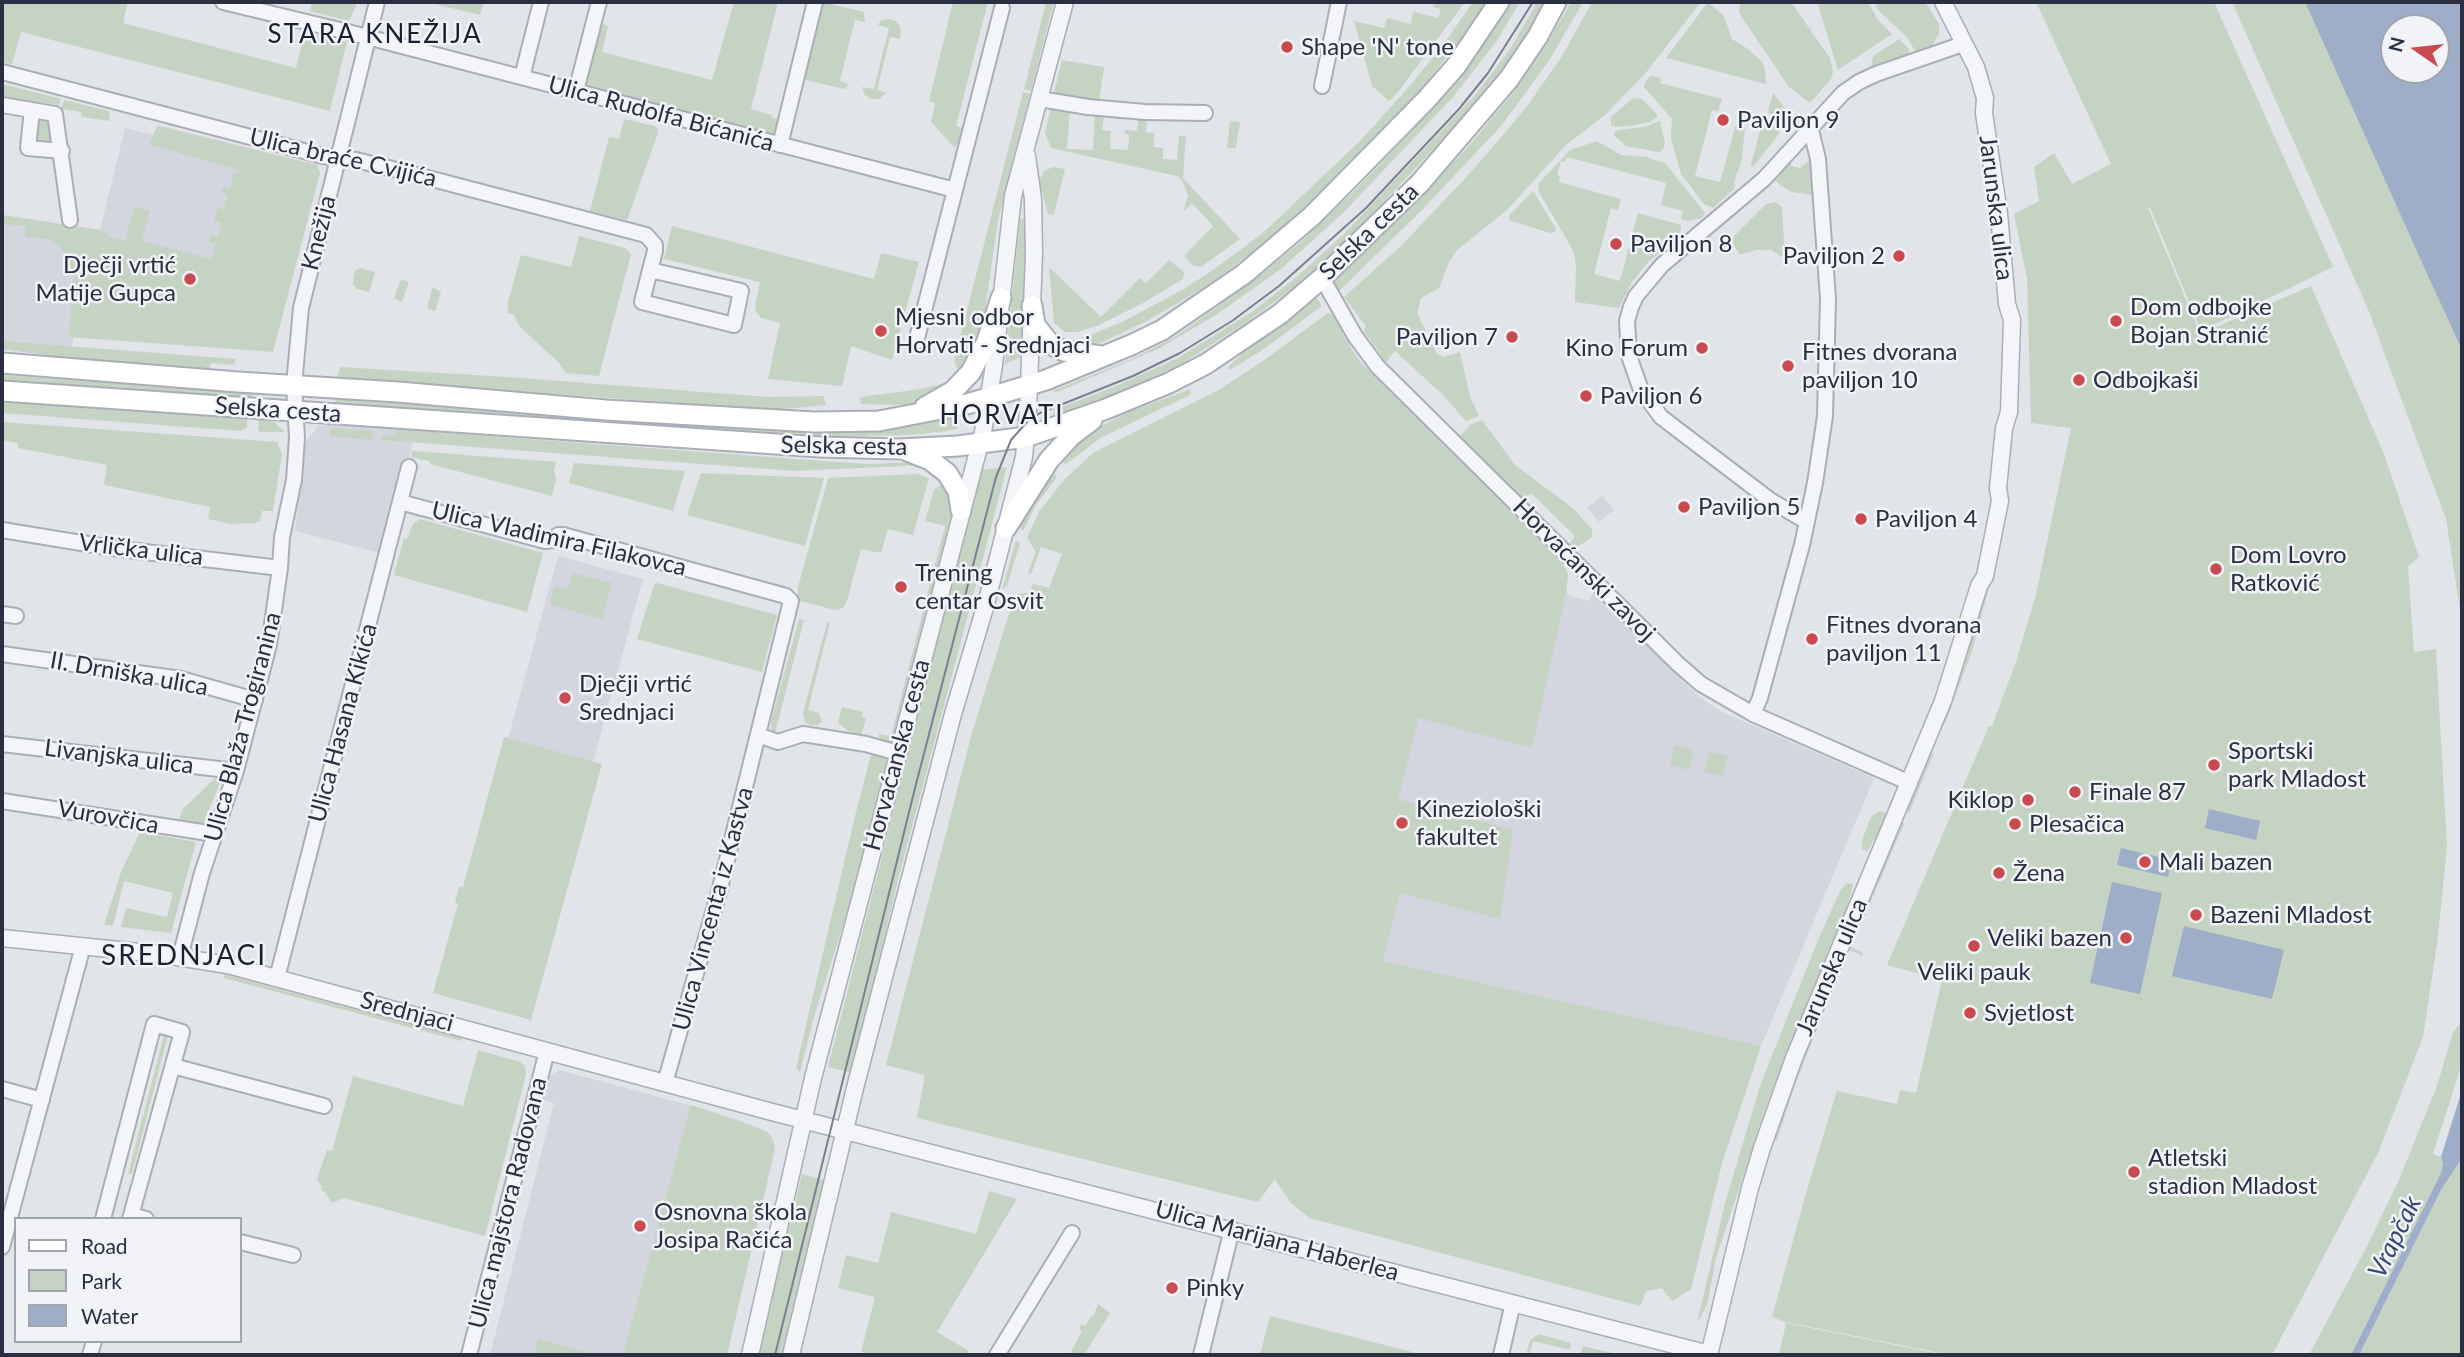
<!DOCTYPE html>
<html>
<head>
<meta charset="utf-8">
<style>
	body { margin:0 }
	#map { position:relative; width:2464px; height:1357px; overflow:hidden; background:#e1e4e9; font-family:Lato,sans-serif }
	canvas { display:block }
	.frame { position:absolute; inset:0; border:4px solid #2a3041; pointer-events:none }
	.legend { position:absolute; left:14px; top:1217px; width:228px; height:126px; box-sizing:border-box; background:#f1f3f7; border:2px solid #a1a5ae; margin:0; padding:9px 12px; list-style:none; font-size:21px; color:#2a3041 }
	.legend li { display:flex; align-items:center; gap:14px; height:35px }
	.legend b { width:35px; border:2px solid #a1a5ae }
	.north { position:absolute; left:2380px; top:14px; width:70px; height:70px; box-sizing:border-box; background:#f1f3f7; border:2px solid #a1a5ae; border-radius:50%; rotate:284deg; font-size:19px; font-weight:700; line-height:28px; text-align:center; color:#2a3041 }
	.north::after { content:''; display:block; margin:auto; width:24px; height:32px; background:#c94b50; clip-path:polygon(50% 0,100% 100%,50% 72%,0 100%) }
</style>
</head>
<body>
<div id="map">
<canvas width="2464" height="1357"></canvas>
<div class="frame"></div>
<ul class="legend">
<li><b style="height:9px;background:#fff"></b>Road</li>
<li><b style="height:19px;background:#c5d3c3"></b>Park</li>
<li><b style="height:19px;background:#9eadc8"></b>Water</li>
</ul>
<div class="north">N</div>
</div>
<script>
const c = document.querySelector('canvas').getContext('2d');
c.lineJoin = 'round';
function paint(path, color) {
  c.fillStyle = color;
  c.fill(path, 'evenodd');
}
function shape(rows) {
  const path = new Path2D();
  for (const r of rows) {
    path.moveTo(r[0], r[1]);
    for (let i = 2; i < r.length; i += 2) path.lineTo(r[i], r[i + 1]);
  }
  return path;
}
function stroke(path, color, width, dash) {
  c.strokeStyle = color;
  c.lineWidth = width;
  c.lineCap = dash ? 'butt' : 'round';
  c.setLineDash(dash || []);
  c.stroke(path);
}
function label(font, color, halo, rows, align = 'center') {
  c.font = font + ' Lato,sans-serif';
  c.lineWidth = 5;
  c.setLineDash([]);
  c.textBaseline = 'middle';
  c.strokeStyle = halo;
  c.fillStyle = color;
  for (const [text, x, y, turn = 0] of rows) {
    c.save();
    c.translate(x, y);
    c.rotate((+turn || 0) * Math.PI / 180);
    c.textAlign = isNaN(turn) ? turn : align;
    if (halo) c.strokeText(text, 0, 0);
    c.fillText(text, 0, 0);
    c.restore();
  }
}
const built = shape([
	[162,126,317,165,320,173,275,341,76,328,69,358,2,349,2,215,100,230,125,128,154,135],
	[1357,358,1563,563,1568,575,1566,593,1570,596,1588,601,1594,592,1698,696,1722,712,1874,778,1761,1046,1722,1163,1691,1289,1672,1301,1662,1288,1646,1291,1640,1306,1310,1218,1291,1203,1275,1179,1258,1202,917,1118,925,1075,886,1065,972,733,1015,595,1030,592,1033,584,1049,588,1062,554],
	[330,424,414,430,409,461,384,554,295,531,306,441,318,427],
	[1602,496,1614,510,1599,522,1587,508],
	[558,556,643,579,593,762,508,739],
	[559,1070,718,1113,758,1127,772,1136,775,1151,727,1355,490,1355,554,1103,544,1100,550,1076]
]);
const green = shape([
	[2,2,128,2,123,23,296,68,305,32,347,42,330,111,21,32,12,64,2,62],
	[312,2,358,2,349,21,310,11],
	[427,2,484,2,480,15],
	[734,2,778,2,751,109,772,115,772,118,779,120,777,130,773,134,765,135,590,90,585,86,585,80,599,23,608,26,602,52,712,80],
	[953,2,988,2,956,126,966,129,955,148,931,122,935,103,929,101],
	[1046,2,1054,2,1031,91,1024,89],
	[1434,2,1465,2,1398,92,1389,101,1372,86,1354,21,1384,28,1387,18,1411,24,1413,12,1438,18,1441,9,1433,7],
	[1473,2,1486,2,1472,25,1427,82,1332,183,1271,239,1210,284,1147,321,1094,346,1064,346,1122,322,1184,289,1216,268,1264,232,1361,140,1408,88,1443,45],
	[1511,2,1520,2,1496,42,1453,97,1343,213,1282,268,1216,315,1158,349,1055,393,1053,391,1134,358,1178,335,1253,281,1302,241,1358,187,1437,104,1471,63],
	[1537,2,1545,2,1516,52,1471,110,1347,240,1292,289,1244,324,1178,366,1082,408,1052,415,1054,410,1111,388,1178,358,1253,311,1293,280,1343,235,1476,94,1510,49],
	[1571,2,1583,2,1550,59,1502,125,1422,210,1337,293,1329,286,1394,224,1468,147,1516,89,1546,45],
	[1592,2,1701,2,1644,75,1605,115,1566,145,1507,210,1457,250,1449,262,1439,288,1421,298,1417,313,1437,354,1444,357,1460,352,1470,397,1479,416,1466,421,1443,395,1395,351,1386,362,1364,331,1366,326,1344,297,1401,246,1471,172,1525,109,1561,58],
	[1708,2,1724,16,1732,39,1748,49,1761,61,1765,69,1766,84,1666,58],
	[1740,2,1791,2,1830,58,1833,72,1831,79,1810,103,1789,87,1739,13],
	[1821,2,1868,2,1878,20,1892,34,1838,70,1818,5],
	[1874,2,1925,2,1939,24,1939,34,1933,44,1933,48,1916,53,1908,38,1879,11],
	[2036,2,2214,2,2333,267,2201,331,2150,207,2148,208,2200,334,2311,286,2384,454,2419,557,2408,566,2414,652,2436,649,2447,847,2437,944,2423,1037,2378,1153,2272,1355,1950,1355,1785,1322,1772,1317,1808,1186,1837,1091,1897,1104,1900,1090,1916,1093,1942,980,1887,965,1989,726,1992,726,2017,659,2036,594,2071,428,2031,423,2027,279,2014,214,2039,201,2034,167,2054,153,2072,184,2111,164],
	[2232,2,2305,2,2462,350,2462,623,2446,519,2368,309],
	[827,3,864,12,865,22,855,20,840,81,849,84,844,89,806,80,803,74,821,5],
	[890,19,897,22,901,29,900,39,890,37,877,90,886,93,879,99,871,99,865,95,862,87,874,89,889,28,878,25,881,20],
	[1899,39,1909,49,1909,56,1871,69,1873,56],
	[1062,60,1104,67,1099,103,1053,97],
	[1651,76,1661,78,1660,83,1722,99,1718,111,1712,110,1695,176,1720,182,1736,124,1745,129,1741,164,1736,175,1734,189,1713,208,1704,204,1681,174,1671,139,1672,119,1644,87,1645,82],
	[2,84,61,99,59,105,2,97],
	[1023,92,1030,94,998,220,981,338,964,372,957,368,954,361],
	[1773,93,1786,109,1787,116,1784,121,1768,112],
	[1633,98,1642,99,1657,114,1657,117,1650,122,1631,126,1616,127,1611,125,1611,117],
	[64,100,109,111,110,121,81,117,81,112,61,109],
	[1051,107,1070,108,1067,149,1093,150,1095,111,1165,116,1164,120,1147,119,1146,132,1154,133,1154,147,1163,148,1163,159,1177,160,1179,136,1186,136,1183,178,1240,239,1201,267,1194,266,1184,256,1213,226,1192,203,1183,212,1188,196,1182,180,1177,176,1051,148,1045,133],
	[1104,116,1138,119,1137,131,1125,130,1125,134,1129,135,1128,150,1110,149,1111,131,1102,130],
	[43,119,51,124,54,142,50,145,34,143,38,121],
	[624,119,654,126,657,128,658,133,627,220,590,211,609,137,619,139],
	[1230,121,1240,122,1236,148,1227,148],
	[1660,121,1665,144,1662,151,1658,152,1626,146,1614,135,1614,132,1618,130,1644,127],
	[1765,122,1777,126,1780,133,1752,168,1751,164,1761,127],
	[157,126,317,165,320,173,273,352,69,337,74,274,68,273,69,261,64,251,50,239,25,237,25,226,2,224,2,215,100,230,107,233,108,237,125,241,134,207,150,211,142,241,212,259,216,244,209,242,211,235,218,237,221,223,214,221,218,208,224,209,228,195,221,193,223,187,230,188,233,174,240,170,152,145,150,143],
	[1597,141,1621,155,1647,157,1666,164,1705,213,1702,218,1689,221,1681,219,1683,211,1661,205,1666,183,1567,157,1565,162,1561,161,1557,175,1560,176,1559,182,1621,199,1618,210,1611,208,1594,274,1620,281,1638,213,1681,225,1680,235,1675,241,1649,261,1632,282,1619,308,1575,302,1576,267,1574,252,1538,190,1539,183,1570,150],
	[1791,159,1791,166,1800,168,1809,161,1812,165,1815,195,1792,192,1781,186,1773,178],
	[1053,167,1065,169,1054,215,1048,214,1039,180,1044,171],
	[1533,191,1556,229,1555,232,1550,233,1509,220,1510,215],
	[1775,202,1782,207,1785,259,1771,250,1756,250,1740,255,1733,244,1734,236,1766,204],
	[1020,219,1023,219,1026,222,1023,349,1022,357,1005,364],
	[672,226,874,279,881,253,919,262,892,360,851,346,842,386,768,379,780,323,761,318,756,312,755,305,760,282,664,259],
	[579,236,625,248,631,254,599,376,566,373,558,362,519,326,514,315,508,313,508,302,521,255,571,267],
	[1169,260,1184,272,1183,279,1143,303,1097,326,1077,332,1065,332,1054,323,1049,267,1101,317,1140,278,1146,283],
	[360,268,375,272,369,292,357,289,353,284,355,271],
	[401,279,409,282,402,302,394,298],
	[434,288,441,292,435,311,427,308,432,289],
	[1316,297,1322,306,1261,351,1230,370,1228,367,1249,347],
	[1328,313,1336,316,1345,331,1342,333,1361,364,1563,563,1568,575,1566,593,1532,748,1418,718,1398,799,1513,830,1500,919,1400,893,1383,961,1761,1046,1722,1163,1691,1289,1672,1301,1662,1288,1646,1291,1640,1306,1310,1218,1291,1203,1275,1179,1258,1202,917,1118,925,1075,886,1065,972,733,1015,595,1030,592,1033,584,1049,588,1062,554,1041,547,1031,574,1028,573,1036,552,1027,538,1039,512,1063,481,1093,453,1217,391,1263,361],
	[2,341,236,359,234,365,211,363,210,369,69,358,2,349],
	[340,367,507,377,768,397,823,396,826,405,775,410,337,378],
	[2,375,252,393,252,398,2,380],
	[954,381,922,401,914,403,900,405,861,404,860,397,921,389],
	[1191,389,1190,395,1102,437,1066,464,1058,461,1082,438,1099,427,1131,411],
	[336,399,778,431,866,432,959,415,957,429,940,432,905,435,825,437,335,404],
	[2,401,247,419,247,428,240,431,2,413],
	[259,419,273,421,285,432,261,432,258,430],
	[1482,420,1515,465,1574,509,1592,529,1592,537,1573,550,1569,544,1575,536,1531,493,1522,500,1459,438,1470,425],
	[2,422,277,442,282,454,273,511,262,511,260,521,255,523,231,524,208,519,210,507,104,485,107,465,18,448,18,443,2,440],
	[331,428,373,431,372,440,330,436],
	[395,429,823,461,867,464,917,462,925,465,794,471,381,440,381,435,395,436],
	[412,451,556,462,554,470,556,480,552,496,430,464,429,461,411,457],
	[574,463,685,471,673,511,569,483],
	[1007,467,899,876,852,1073,828,1067,981,470],
	[1051,469,1057,477,1036,505,1023,531,1020,527,1024,515],
	[701,473,824,478,805,546,687,515],
	[917,474,929,478,913,535,888,529,881,553,861,549,847,601,843,608,835,610,797,600,798,587,828,478],
	[947,479,954,509,951,523,894,740,888,744,879,742,879,734,891,736,945,526,925,521,934,490],
	[420,519,543,553,527,612,394,575,404,538,407,539,413,524],
	[1016,540,1020,543,1007,586,1002,590],
	[572,573,612,583,602,619,550,605,554,586,568,590],
	[1992,577,1972,651,1945,724,1944,720,1967,655,1987,583],
	[657,583,777,615,762,672,637,639,654,585],
	[799,619,804,620,775,733,771,730,771,721],
	[830,622,808,710,819,713,822,721,818,725,810,725,805,722,803,713,827,623],
	[842,707,863,712,862,717,866,718,861,737,855,736,838,723],
	[504,737,602,764,531,1020,433,993,458,904,455,902,459,886,463,887],
	[1675,745,1694,750,1689,770,1670,765],
	[877,749,884,753,887,765,847,913,814,1017,800,1072,796,1068,855,816,871,755],
	[1709,752,1728,756,1723,776,1704,772],
	[1932,753,1934,753,1909,813,1906,812],
	[220,773,223,774,222,778,203,825,178,823,183,809],
	[1880,811,1889,814,1867,852,1862,849,1862,840,1871,817],
	[1902,821,1904,824,1851,947,1863,953,1862,956,1850,950,1851,940],
	[140,832,196,842,171,933,121,927,126,908,167,917,173,893,124,881,113,926,104,925,121,872],
	[1847,883,1853,884,1845,916,1801,1017,1767,1104,1716,1258,1707,1305,1697,1323,1725,1203,1761,1083,1818,940,1841,889],
	[224,974,312,998,463,1037,461,1041,224,978],
	[2462,1022,2460,1038,2462,1039,2462,1063,2433,1154,2441,1157,2443,1164,2441,1173,2351,1355,2309,1355,2365,1250,2398,1182,2437,1086,2453,1032],
	[1816,1023,1819,1024,1796,1082,1776,1143,1774,1133],
	[164,1035,168,1035,132,1174,128,1174],
	[478,1050,520,1062,525,1066,526,1074,485,1236,344,1198,332,1203,325,1192,321,1191,322,1187,317,1179,327,1150,332,1151,353,1076,463,1106],
	[691,1105,768,1132,775,1145,727,1355,623,1355],
	[2462,1153,2462,1355,2359,1355,2441,1190,2460,1161],
	[802,1174,824,1180,781,1355,758,1355],
	[989,1191,1017,1199,937,1332,969,1351,967,1355,873,1355,861,1352,875,1297,838,1288,846,1255,878,1263,891,1212,976,1234],
	[1098,1304,1110,1313,1084,1355,1065,1355,1067,1352,1070,1354,1082,1331,1079,1329,1082,1324,1085,1326,1091,1316,1093,1317],
	[1270,1316,1424,1355,1260,1355],
	[1786,1323,1945,1355,1779,1355],
	[1539,1334,1571,1343,1570,1350,1533,1341,1529,1355,1526,1355,1530,1340],
	[538,1339,598,1355,534,1355],
	[1583,1346,1621,1355,1589,1355,1581,1353]
]);
const water = shape([
	[2305,2,2462,2,2462,350,2424,267],
	[2394,28,2436,28,2436,70,2394,70],
	[2209,809,2260,821,2256,840,2205,828],
	[2121,848,2172,860,2168,877,2117,865],
	[2112,882,2162,893,2140,994,2090,983],
	[2184,926,2284,950,2272,999,2172,976],
	[2462,1090,2462,1153,2460,1161,2441,1190,2359,1355,2351,1355,2441,1173,2443,1164,2441,1157]
]);
const minor = shape([
	[223,2,348,32,955,190,916,342],
	[2,72,323,156,356,160,409,173,646,235,655,245,655,251,650,270,642,302,734,325,741,291,650,270],
	[522,77,541,2],
	[1322,86,1339,2],
	[576,91,599,2],
	[1040,99,1088,107,1145,112,1205,113],
	[2,105,55,114,70,220],
	[32,110,28,148,62,151],
	[780,145,815,2],
	[955,190,1002,8],
	[1322,278,1355,336,1378,367,1678,664,1701,684,1753,714,1910,783],
	[400,502,545,541,553,540,558,535,563,535,786,596,791,601,719,892,665,1083],
	[1807,522,1770,500,1661,417,1641,390,1629,356,1627,321,1631,307,1636,296,1662,265,1764,179,1843,93,1859,82,1876,74,1963,44],
	[2,530,112,548,280,568],
	[2,614,16,616],
	[2,654,181,679,255,700],
	[1753,714,1760,698,1802,545,1815,483,1825,416,1828,299,1818,159,1811,130],
	[758,735,778,742,803,734,866,744,898,753],
	[2,744,236,771],
	[2,801,215,834],
	[180,957,202,873,236,771,269,645,280,568,282,537,294,480,297,438,294,385,301,308,377,2],
	[277,978,409,467],
	[173,1066,324,1106],
	[2,1089,42,1100],
	[131,1215,146,1219],
	[103,1219,154,1024,182,1032,130,1219],
	[240,1242,293,1255],
	[2,1247,83,946],
	[90,1355,94,1341],
	[469,1355,547,1051],
	[997,1355,1072,1233],
	[1201,1355,1232,1229],
	[1501,1355,1513,1303]
]);
const tertiary = shape([
	[2,938,158,954,228,965,772,1112,1709,1354],
	[750,1355,813,1078,983,432,994,365,1013,196,1065,2],
	[791,1355,855,1088,953,714,986,604,1024,457,1028,411,1034,254,1033,199,1027,156],
	[1709,1355,1750,1188,1762,1148,1794,1058,1943,701,1979,586,1985,576,2000,501,1998,488,2004,428,2009,412,2012,320,2007,304,1999,214,1984,113,1985,98,1976,67,1943,2]
]);
const secondary = shape([
	[1032,306,1035,325,1050,344,1064,351,1101,356],
	[2,363,238,382,398,392,606,410,814,422,879,421,967,404,1046,380,1131,345,1162,330,1244,274,1312,216,1426,100,1456,66,1499,2],
	[2,391,820,447,899,449,958,446,1026,437,1106,409,1169,383,1206,364,1280,314,1322,278,1420,183,1509,79,1538,36,1556,2],
	[925,407,953,391,971,372,987,341,1001,298],
	[907,451,930,460,947,473,958,491,961,510],
	[1006,528,1049,460,1071,436,1092,420]
]);
const tram = shape([
	[775,1355,915,788,996,477,1011,440,1027,422,1040,413,1133,376,1180,353,1232,321,1279,286,1366,208,1459,109,1488,73,1533,2]
]);
const markers = [
	[1287,47,7,"#c94b50"],
	[1723,120,7,"#c94b50"],
	[1616,244,7,"#c94b50"],
	[1899,256,7,"#c94b50"],
	[190,279,7,"#c94b50"],
	[2116,321,7,"#c94b50"],
	[881,331,7,"#c94b50"],
	[1512,337,7,"#c94b50"],
	[1702,348,7,"#c94b50"],
	[1788,366,7,"#c94b50"],
	[2079,380,7,"#c94b50"],
	[1586,396,7,"#c94b50"],
	[1684,507,7,"#c94b50"],
	[1861,519,7,"#c94b50"],
	[2216,569,7,"#c94b50"],
	[901,587,7,"#c94b50"],
	[1812,639,7,"#c94b50"],
	[565,698,7,"#c94b50"],
	[2214,765,7,"#c94b50"],
	[2075,792,7,"#c94b50"],
	[2028,800,7,"#c94b50"],
	[1402,823,7,"#c94b50"],
	[2015,824,7,"#c94b50"],
	[2145,862,7,"#c94b50"],
	[1999,873,7,"#c94b50"],
	[2196,915,7,"#c94b50"],
	[2126,938,7,"#c94b50"],
	[1974,946,7,"#c94b50"],
	[1970,1013,7,"#c94b50"],
	[2134,1172,7,"#c94b50"],
	[640,1226,7,"#c94b50"],
	[1172,1288,7,"#c94b50"]
];
const poiNames = [
	["Shape 'N' tone",1301,47],
	["Paviljon 9",1737,120],
	["Paviljon 8",1630,244],
	["Paviljon 2",1885,256,"right"],
	["Dječji vrtić",176,265,"right"],
	["Matije Gupca",176,293,"right"],
	["Dom odbojke",2130,307],
	["Bojan Stranić",2130,335],
	["Mjesni odbor",895,317],
	["Horvati - Srednjaci",895,345],
	["Paviljon 7",1498,337,"right"],
	["Kino Forum",1688,348,"right"],
	["Fitnes dvorana",1802,352],
	["paviljon 10",1802,380],
	["Odbojkaši",2093,380],
	["Paviljon 6",1600,396],
	["Paviljon 5",1698,507],
	["Paviljon 4",1875,519],
	["Dom Lovro",2230,555],
	["Ratković",2230,583],
	["Trening",915,573],
	["centar Osvit",915,601],
	["Fitnes dvorana",1826,625],
	["paviljon 11",1826,653],
	["Dječji vrtić",579,684],
	["Srednjaci",579,712],
	["Sportski",2228,751],
	["park Mladost",2228,779],
	["Finale 87",2089,792],
	["Kiklop",2014,800,"right"],
	["Kineziološki",1416,809],
	["fakultet",1416,837],
	["Plesačica",2029,824],
	["Mali bazen",2159,862],
	["Žena",2013,873],
	["Bazeni Mladost",2210,915],
	["Veliki bazen",2112,938,"right"],
	["Veliki pauk",1974,972,"center"],
	["Svjetlost",1984,1013],
	["Atletski",2148,1158],
	["stadion Mladost",2148,1186],
	["Osnovna škola",654,1212],
	["Josipa Račića",654,1240],
	["Pinky",1186,1288]
];
const streetNames = [
	["Ulica Rudolfa Bićanića",661,114,15],
	["Ulica braće Cvijića",343,158,13],
	["Jarunska ulica",1996,208,83],
	["Selska cesta",1369,232,-44],
	["Knežija",319,233,-76],
	["Selska cesta",278,410,4],
	["Selska cesta",844,446,1],
	["Ulica Vladimira Filakovca",559,539,13],
	["Vrlička ulica",141,550,7],
	["Horvaćanski zavoj",1584,570,45],
	["II. Drniška ulica",129,674,10],
	["Ulica Hasana Kikića",343,723,-75],
	["Ulica Blaža Trogiranina",243,727,-75],
	["Horvaćanska cesta",897,755,-75],
	["Livanjska ulica",119,757,7],
	["Vurovčica",108,817,10],
	["Ulica Vincenta iz Kastva",713,909,-75],
	["Jarunska ulica",1832,967,-67],
	["Srednjaci",407,1012,15],
	["Ulica majstora Radovana",508,1203,-76],
	["Ulica Marijana Haberlea",1277,1241,15]
];
const neighbourhoodNames = [
	["STARA KNEŽIJA",375,35],
	["HORVATI",1002,416]
];
const waterNames = [
	["Vrapčak",2395,1237,-64]
];
const quarterNames = [
	["SREDNJACI",184,956]
];
paint(built, '#d3d6de');
paint(green, '#c5d3c3');
paint(water, '#9eadc8');
stroke(minor, '#aaaeb7', 18);
stroke(tertiary, '#aaaeb7', 19);
stroke(secondary, '#aaaeb7', 23);
stroke(minor, '#f4f5f8', 14);
stroke(tertiary, '#f4f5f8', 16);
stroke(secondary, '#fff', 19);
stroke(tram, '#7b8192', 2);
for (const [x, y, r, color] of markers) {
  const dot = new Path2D();
  dot.arc(x, y, r, 0, 2 * Math.PI);
  c.fillStyle = color;
  c.fill(dot);
  stroke(dot, '#f1f3f7', 2.5);
}
label('24px', '#2a3041', '#f1f3f7', poiNames, 'left');
label('24px', '#2a3041', '#f1f3f7', streetNames);
c.letterSpacing = '2px';
label('26px', '#1c2131', '#f1f3f7', neighbourhoodNames);
c.letterSpacing = '0px';
label('italic 26px', '#364a73', '#f1f3f7', waterNames);
c.letterSpacing = '2px';
label('28px', '#1c2131', '#f1f3f7', quarterNames);
c.letterSpacing = '0px';
</script>
</body>
</html>
